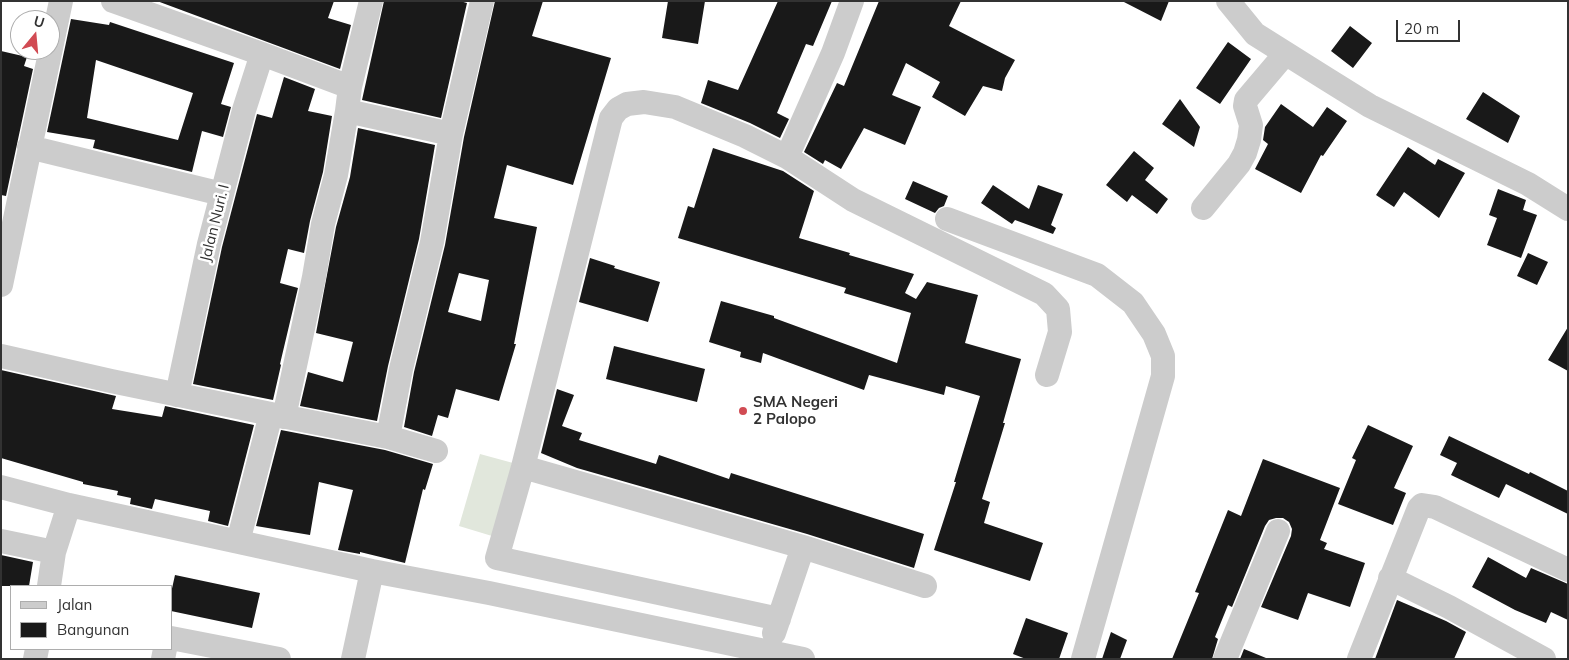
<!DOCTYPE html>
<html>
<head>
<meta charset="utf-8">
<style>
	body { margin:0 }
	#map { position:relative; width:1569px; height:660px; overflow:hidden; background:#fff; font-family:Mulish,sans-serif }
	canvas { display:block }
	.frame { position:absolute; inset:0; border:2px solid #323232; pointer-events:none }
	.legend { position:absolute; left:10px; top:585px; width:162px; height:65px; box-sizing:border-box; background:#fff; border:1px solid #adadad; margin:0; padding:6px 9px; list-style:none; font-size:15px; color:#323232 }
	.legend li { display:flex; align-items:center; gap:10px; height:25px }
	.legend b { width:25px; border:1px solid #adadad }
	.north { position:absolute; left:10px; top:10px; width:50px; height:50px; box-sizing:border-box; background:#fff; border:1px solid #adadad; border-radius:50%; rotate:17deg; font-size:14px; font-weight:700; line-height:20px; text-align:center; color:#323232 }
	.north::after { content:''; display:block; margin:auto; width:18px; height:22px; background:#d14b53; clip-path:polygon(50% 0,100% 100%,50% 72%,0 100%) }
	.scale { position:absolute; left:1396px; top:20px; width:64px; height:22px; box-sizing:border-box; border:2px solid #323232; border-top:0; padding-left:6px; font-size:15px; line-height:18px; white-space:nowrap; color:#323232; -webkit-text-stroke:4px #fff; paint-order:stroke }
</style>
</head>
<body>
<div id="map">
<canvas width="1569" height="660"></canvas>
<div class="frame"></div>
<ul class="legend">
<li><b style="height:6px;background:#ccc"></b>Jalan</li>
<li><b style="height:14px;background:#191919"></b>Bangunan</li>
</ul>
<div class="north">U</div>
<div class="scale">20 m</div>
</div>
<script>
const c = document.querySelector('canvas').getContext('2d');
c.lineJoin = 'round';
function paint(path, color) {
  c.fillStyle = color;
  c.fill(path, 'evenodd');
}
function shape(rows) {
  const path = new Path2D();
  for (const r of rows) {
    path.moveTo(r[0], r[1]);
    for (let i = 2; i < r.length; i += 2) path.lineTo(r[i], r[i + 1]);
  }
  return path;
}
function stroke(path, color, width, dash) {
  c.strokeStyle = color;
  c.lineWidth = width;
  c.lineCap = dash ? 'butt' : 'round';
  c.setLineDash(dash || []);
  c.stroke(path);
}
function label(font, color, halo, rows, align = 'center') {
  c.font = font + ' Mulish,sans-serif';
  c.lineWidth = 5;
  c.setLineDash([]);
  c.textBaseline = 'middle';
  c.strokeStyle = halo;
  c.fillStyle = color;
  for (const [text, x, y, turn = 0] of rows) {
    c.save();
    c.translate(x, y);
    c.rotate((+turn || 0) * Math.PI / 180);
    c.textAlign = isNaN(turn) ? turn : align;
    if (halo) c.strokeText(text, 0, 0);
    c.fillText(text, 0, 0);
    c.restore();
  }
}
const green = shape([
	[480,454,513,463,492,536,459,526]
]);
const building = shape([
	[157,1,334,1,328,18,351,25,340,69],
	[384,1,460,1,467,3,441,118,362,100],
	[495,1,543,1,532,36,611,58,573,185,507,165,494,218,537,227,514,344,516,344,499,401,456,389,448,418,438,415,432,436,404,427,414,372,445,245,464,137],
	[459,273,489,280,481,321,448,312],
	[668,1,705,1,698,44,662,38],
	[778,1,832,1,813,46,806,44,777,113,789,119,780,138,750,123,701,103,708,80,738,90],
	[879,1,961,1,949,26,1015,60,1005,78,1002,91,983,86,965,116,932,97,940,82,906,63,892,95,921,107,905,145,864,128,841,169,825,160,823,164,804,152,837,83,844,86],
	[1122,1,1169,1,1161,21],
	[71,19,109,25,110,22,234,63,221,104,231,107,223,137,202,131,192,172,93,148,95,140,47,132],
	[96,60,193,93,178,140,87,118],
	[1350,26,1372,43,1353,68,1331,51],
	[1228,42,1251,59,1220,104,1196,88],
	[1,51,27,57,24,66,33,69,6,196,1,195],
	[284,77,315,89,308,111,332,116,323,172,310,221,304,253,288,249,280,283,298,288,280,364,281,365,273,400,193,384,222,247,257,114,272,118],
	[1483,92,1520,116,1508,143,1466,119],
	[1180,99,1200,127,1194,147,1162,124],
	[1281,104,1313,127,1327,107,1347,121,1323,156,1321,155,1301,193,1255,169,1268,144,1263,140,1265,127],
	[358,128,435,145,419,239,388,366,377,421,300,406,308,372,343,382,353,342,316,333,336,227,350,177],
	[1408,147,1435,165,1438,159,1465,173,1439,218,1404,192,1394,207,1376,195],
	[713,148,783,171,814,191,799,238,850,253,849,255,914,274,905,293,916,299,927,282,978,295,965,343,1021,359,1003,423,1005,423,982,499,990,502,984,523,1043,543,1030,581,934,550,956,482,954,482,980,396,946,386,944,395,869,375,864,390,763,353,761,363,740,357,741,352,709,342,721,301,774,316,774,318,897,363,911,313,844,293,846,288,678,238,688,206,694,208],
	[1134,151,1154,168,1145,180,1168,199,1157,214,1132,195,1127,202,1106,185],
	[913,181,948,196,944,206,939,208,935,213,905,199],
	[993,185,1029,209,1038,185,1063,194,1051,225,1056,228,1053,234,1015,220,1012,224,981,203],
	[1498,189,1526,200,1523,210,1537,215,1521,258,1487,245,1497,218,1489,215],
	[1528,253,1548,262,1537,285,1517,276],
	[590,258,615,266,614,268,660,282,648,322,579,302],
	[1568,327,1568,371,1548,360],
	[614,346,705,369,697,402,606,379],
	[1,370,116,396,112,409,162,417,165,406,254,425,228,526,208,521,210,511,155,499,152,509,130,504,131,498,117,495,118,491,83,484,83,482,1,458],
	[557,389,574,395,562,426,582,433,579,440,656,464,659,455,729,479,731,473,924,534,914,568,807,534,577,468,541,453],
	[1368,425,1413,446,1394,488,1406,493,1393,525,1338,504,1356,460,1352,458],
	[281,430,385,450,433,464,425,490,423,489,405,563,360,552,360,554,338,550,353,490,319,482,310,535,256,526],
	[1449,436,1529,474,1530,472,1568,491,1568,514,1506,484,1499,498,1451,475,1457,463,1440,455],
	[1263,459,1340,488,1320,540,1327,543,1324,549,1365,563,1350,607,1308,593,1298,620,1261,607,1291,536,1292,529,1289,522,1283,518,1276,518,1269,520,1265,526,1232,607,1228,605,1215,637,1218,639,1212,659,1172,659,1199,593,1195,592,1228,510,1241,516],
	[1,555,33,562,29,586,1,586],
	[1488,557,1526,578,1531,568,1568,584,1568,620,1551,612,1546,623,1515,610,1472,587],
	[175,575,260,593,252,628,171,611,171,593],
	[1397,600,1446,621,1466,632,1454,659,1375,659],
	[1026,618,1068,633,1059,659,1026,659,1013,654],
	[1111,632,1127,640,1120,659,1102,659],
	[1244,649,1266,658,1266,659,1240,659]
]);
const street = shape([
	[113,1,262,54,350,87],
	[1228,1,1255,34,1325,78,1370,106,1528,184,1568,209],
	[347,111,451,134],
	[29,147,222,194],
	[787,157,833,53,852,1],
	[1203,208,1239,164,1245,153,1249,140,1251,125,1245,106,1246,100,1285,54],
	[947,219,1097,275,1133,303,1154,334,1163,356,1163,376,1083,659],
	[1,285,61,1],
	[1,356,111,381,271,414,238,542],
	[177,395,209,244,244,110,262,54],
	[271,414,388,437,436,451],
	[284,417,314,277,323,224,336,175,347,111,350,87,371,1],
	[388,437,401,369,432,242,451,134,482,1],
	[523,467,803,547,925,586],
	[1,487,69,505,372,571,489,593,803,659],
	[1,541,54,552],
	[1390,578,1449,607,1544,659],
	[49,586,54,552,69,505],
	[779,619,497,558,523,467,611,118,618,109,627,104,644,102,675,107,745,136,787,157,853,200,1044,294,1058,309,1060,332,1047,375],
	[774,633,803,547],
	[171,638,279,659],
	[35,659,37,649],
	[163,659,165,649],
	[353,659,372,571],
	[1225,659,1278,531],
	[1359,659,1419,508,1422,505,1435,507,1568,570]
]);
const markers = [
	[743,411,5,"#d14b53"]
];
const streetNames = [
	["Jalan Nuri. I",215,223,-76]
];
const poiNames = [
	["SMA Negeri",753,402],
	["2 Palopo",753,419]
];
paint(green, '#e1e7dc');
paint(building, '#191919');
stroke(street, '#ccc', 24);
for (const [x, y, r, color] of markers) {
  const dot = new Path2D();
  dot.arc(x, y, r, 0, 2 * Math.PI);
  c.fillStyle = color;
  c.fill(dot);
  stroke(dot, '#fff', 2);
}
label('15px', '#323232', '#fff', streetNames);
label('bold 15px', '#323232', '#fff', poiNames, 'left');
</script>
</body>
</html>
